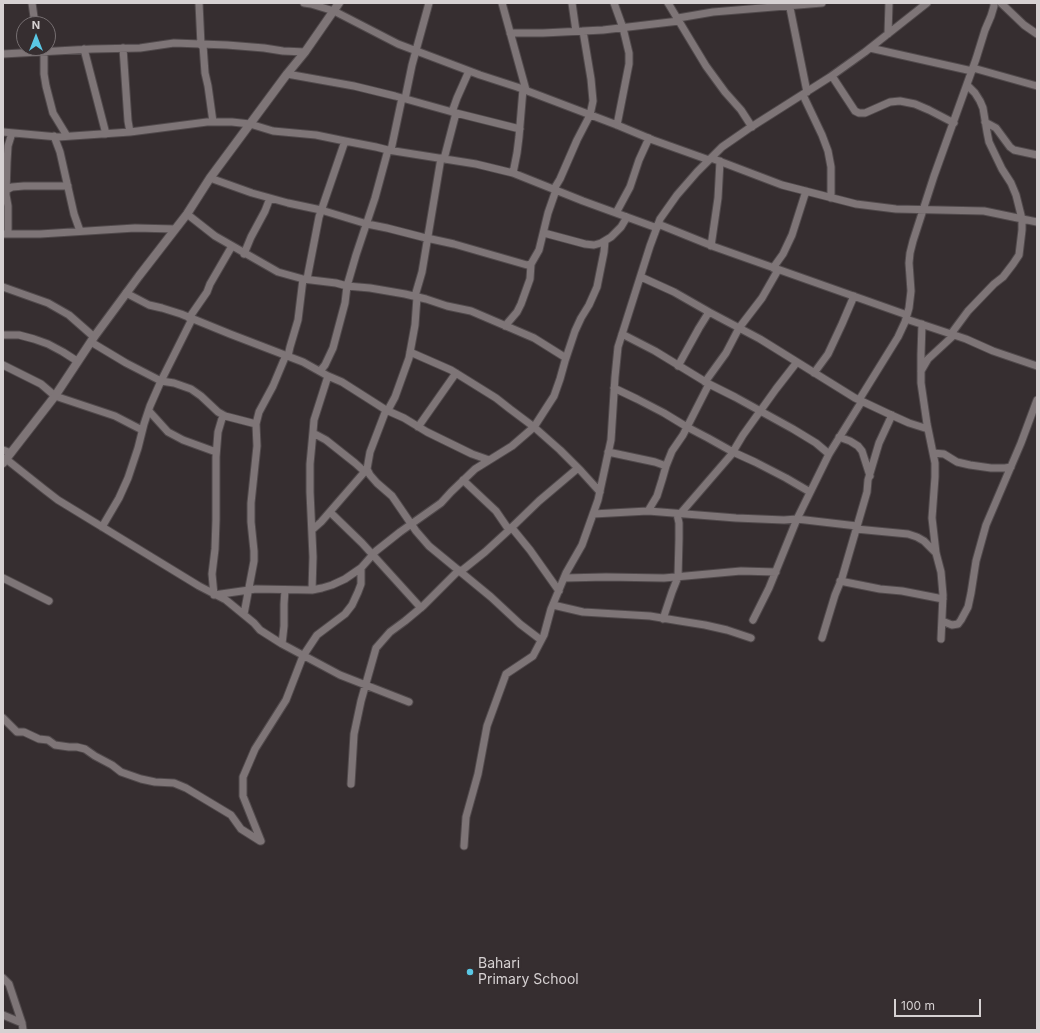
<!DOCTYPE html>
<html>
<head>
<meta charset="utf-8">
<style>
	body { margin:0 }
	#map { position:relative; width:1040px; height:1033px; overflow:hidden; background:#362e30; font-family:Inter,sans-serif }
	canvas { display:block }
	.frame { position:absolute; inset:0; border:4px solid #d6d1d2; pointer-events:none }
	.north { position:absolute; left:16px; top:16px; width:40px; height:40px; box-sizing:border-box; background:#362e30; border:1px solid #766f71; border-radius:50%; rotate:0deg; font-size:11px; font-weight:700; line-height:16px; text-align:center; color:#d6d1d2 }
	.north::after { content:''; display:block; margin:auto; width:14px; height:18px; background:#5ac8e5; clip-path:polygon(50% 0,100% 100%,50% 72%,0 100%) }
	.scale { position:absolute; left:894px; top:999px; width:87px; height:18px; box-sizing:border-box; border:2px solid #d6d1d2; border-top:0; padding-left:5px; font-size:12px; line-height:14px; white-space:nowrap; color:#d6d1d2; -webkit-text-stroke:3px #362e30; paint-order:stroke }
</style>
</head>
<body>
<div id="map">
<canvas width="1040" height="1033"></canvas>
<div class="frame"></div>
<div class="north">N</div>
<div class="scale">100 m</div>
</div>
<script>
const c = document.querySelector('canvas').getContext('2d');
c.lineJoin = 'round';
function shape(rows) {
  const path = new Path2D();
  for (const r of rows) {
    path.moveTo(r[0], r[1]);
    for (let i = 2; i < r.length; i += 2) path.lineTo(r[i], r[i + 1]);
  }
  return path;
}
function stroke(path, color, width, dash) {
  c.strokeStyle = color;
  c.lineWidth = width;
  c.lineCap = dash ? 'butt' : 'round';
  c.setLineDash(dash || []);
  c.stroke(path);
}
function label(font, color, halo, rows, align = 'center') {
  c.font = font + ' Inter,sans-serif';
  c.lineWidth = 4;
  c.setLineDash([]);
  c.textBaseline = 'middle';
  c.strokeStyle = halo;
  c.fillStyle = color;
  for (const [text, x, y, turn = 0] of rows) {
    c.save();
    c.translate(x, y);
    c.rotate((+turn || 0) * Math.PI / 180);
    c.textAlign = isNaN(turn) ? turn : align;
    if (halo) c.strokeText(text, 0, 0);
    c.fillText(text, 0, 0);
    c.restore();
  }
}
const minor = shape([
	[32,3,35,24],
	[199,3,201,45],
	[304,3,311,4,334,11,398,44,480,75,517,87,617,125,653,140,709,160],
	[502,3,526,90],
	[572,3,576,31],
	[614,3,623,28,629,53,629,64,617,125],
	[668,3,706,66,725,92,741,110,752,127],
	[789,3,807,92],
	[1001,3,1024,25,1037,34],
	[678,18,713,12,822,3],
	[510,33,543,33,603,30,679,21],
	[888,34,889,3],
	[203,45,205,73,208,86,213,122],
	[123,48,128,121,130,132],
	[870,48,972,71],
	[84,49,106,134],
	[44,52,44,74,46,86,53,113,67,136],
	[3,54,92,49,140,48,174,43,227,45,264,48,283,51,305,52],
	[973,68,1037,86],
	[287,74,354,86,395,96,456,113,520,129],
	[832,76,855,111,859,113,865,113,890,102,900,101,915,104,929,110,954,123],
	[803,95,822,135,828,151,831,167,831,198],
	[405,99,412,65,429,3],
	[452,112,457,98,469,71],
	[985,122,996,128,1010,147,1014,150,1037,155],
	[3,132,58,137,130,132,207,122,232,122,250,124,273,131,316,135,345,141,376,147,388,150,476,164,513,173,583,201,657,228],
	[54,136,60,152,74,214,80,231],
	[391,150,402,98],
	[711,158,782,185,856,204,896,209,984,211,1037,222],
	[444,159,456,113],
	[513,173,517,153,519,137,523,89],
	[210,178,252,193,288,203,321,210,367,224,387,228,422,237,454,244,527,265,531,264,539,250,548,213,556,190],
	[554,189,560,179,577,140,590,115,593,101,591,79,583,31],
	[6,190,12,187,24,186,68,186],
	[616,213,630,187,639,160,649,138],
	[187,214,215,236,278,272,303,279,336,283,347,286,370,288,405,294,426,299,447,306,471,311,534,338,566,358],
	[658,224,715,247,907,315],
	[544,233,585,244,594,245,601,243,611,237,621,227,627,217],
	[3,234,40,234,135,228,175,229],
	[8,234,8,206,6,195,7,162,8,146,12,133],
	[711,246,718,198,720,161],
	[244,254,251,237,265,211,270,198],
	[773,268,783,254,792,235,806,191],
	[641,277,674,292,709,312,760,339,855,398,889,414,909,423,928,429],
	[307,279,319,217,345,141],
	[3,287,48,303,69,315,94,337],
	[126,293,149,305,162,308,181,314,230,334,303,362,328,376,342,382,386,410,404,418,427,432,472,454,489,460],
	[415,296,422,272,441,158],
	[189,318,207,292,210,284,232,246],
	[906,319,966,339,993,351,1037,366],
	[922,324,921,354,921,383,927,424,935,463,935,477,932,518,936,553,941,572,943,595,941,639],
	[505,326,517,312,521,304,530,279,531,264],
	[622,334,655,351,709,384,735,397,793,429,816,443,829,454],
	[951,334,968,311,994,284,1003,277,1013,264,1019,255,1022,230,1022,219,1016,195,1011,183,1002,169,989,142,987,132,983,108,980,101,975,93,967,85],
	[3,335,19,335,34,339,48,344,63,352,77,361],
	[91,342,126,363,161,381,174,383,191,389,201,396,218,412,225,416,256,424],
	[410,352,451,370,496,398,510,409,534,427,560,450,581,471,600,492],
	[288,356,290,347,298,320,303,279],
	[3,365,41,384,55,396,115,416,142,430],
	[678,366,699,328,709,312],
	[320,371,325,365,333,348,345,303,347,286,356,255,375,198,388,150],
	[921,371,928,359,954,335],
	[814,373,828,354,842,324,854,296],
	[705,382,726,353,739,328,762,298,778,270],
	[614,388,637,399,664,413,687,427,708,438,733,452,755,462,786,478,810,492],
	[859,400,898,337,905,322,909,308,911,291,909,263,910,253,913,241,934,176,976,59,985,30,991,16,994,6,994,3],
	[386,410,370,452,367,469,370,475,377,483,392,496,416,531,429,546,491,597,520,624,541,640],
	[388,410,395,397,409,358,415,325,417,297],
	[149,411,168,432,183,440,216,452],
	[223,415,218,432,216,457,216,520,215,549,212,574,214,595,256,589,312,590,322,588,332,585,345,579,361,568,376,551,400,532,441,503,451,492,475,469,512,446,534,427,554,396,560,379,565,361,575,331,581,318,589,305,597,287,604,252,605,241],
	[418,427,456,373],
	[313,433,326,440,355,463,365,472],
	[839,437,850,441,858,446,862,451,870,476],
	[3,450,11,453],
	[608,452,655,462,666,466],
	[933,453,944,454,957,462,970,465,991,468,1005,468,1011,467],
	[6,459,45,490,58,500,199,586,226,600,254,623,260,630,282,644,340,675,409,702],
	[463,480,496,511,509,530],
	[648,511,657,496,662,480,666,466,672,451,683,435,709,384],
	[330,512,362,543,421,608],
	[593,514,648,511,736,518,784,520,797,519,857,526],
	[680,514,731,455,743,435,776,389,797,362],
	[102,527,119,498,128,478,138,448,144,424,150,406,161,381,192,319],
	[512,528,530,550,559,591],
	[856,529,908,534,917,537,924,541,936,553],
	[312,530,321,522,367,469],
	[460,572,485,552,509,530,539,501,578,468],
	[3,578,49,601],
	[564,578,606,577,664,578,741,571,776,572],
	[840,581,880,589,902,591,943,599],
	[312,590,313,557,310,492,310,464,313,432,314,420,328,376],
	[553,605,583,612,650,616,680,621,705,625,727,630,751,638],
	[244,614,254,561,254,551,251,522,251,503,257,446,256,424,259,412,273,386,286,355],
	[663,619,672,592,678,577,679,539,679,523,677,514],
	[753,620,769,588,797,519,829,454,862,401],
	[942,621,952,625,958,624,961,620,968,607,971,593,976,561,986,525,1021,443,1037,400],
	[822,638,835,595,842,578,867,492,868,480,879,443,892,415],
	[282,644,284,626,284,604,285,590],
	[3,718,17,732,24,732,39,739,48,740,55,745,69,747,77,747,85,749,95,756,112,765,121,772,141,779,155,782,174,783,186,788,231,815,241,829,260,841],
	[351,784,354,734,361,701,376,648,390,632,405,621,423,606,459,570],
	[261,841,243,796,243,777,255,749,286,700,303,656,317,635,345,614,352,605,358,592,361,584,361,568],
	[464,846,466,817,478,774,487,726,506,674,533,656,544,635,551,609,566,573,582,545,598,500,611,440,615,377,618,347,650,246,660,219,677,195,697,172,722,147,748,129,830,77,865,52,927,3],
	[3,978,9,984,22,1023,23,1030],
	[3,1015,22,1023]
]);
const tertiary = shape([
	[3,463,55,396,94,337,139,276,187,214,210,178,287,74,305,52,339,3]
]);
const markers = [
	[470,972,4,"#5ac8e5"]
];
const poiNames = [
	["Bahari",478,964],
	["Primary School",478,980]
];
stroke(minor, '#514a4c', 9);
stroke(tertiary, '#514a4c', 10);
stroke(minor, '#7e7577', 7);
stroke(tertiary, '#7e7577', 8);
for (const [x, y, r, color] of markers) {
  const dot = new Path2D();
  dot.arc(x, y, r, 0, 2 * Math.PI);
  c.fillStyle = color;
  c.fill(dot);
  stroke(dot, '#362e30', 1.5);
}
label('14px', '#d6d1d2', '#362e30', poiNames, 'left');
</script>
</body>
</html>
